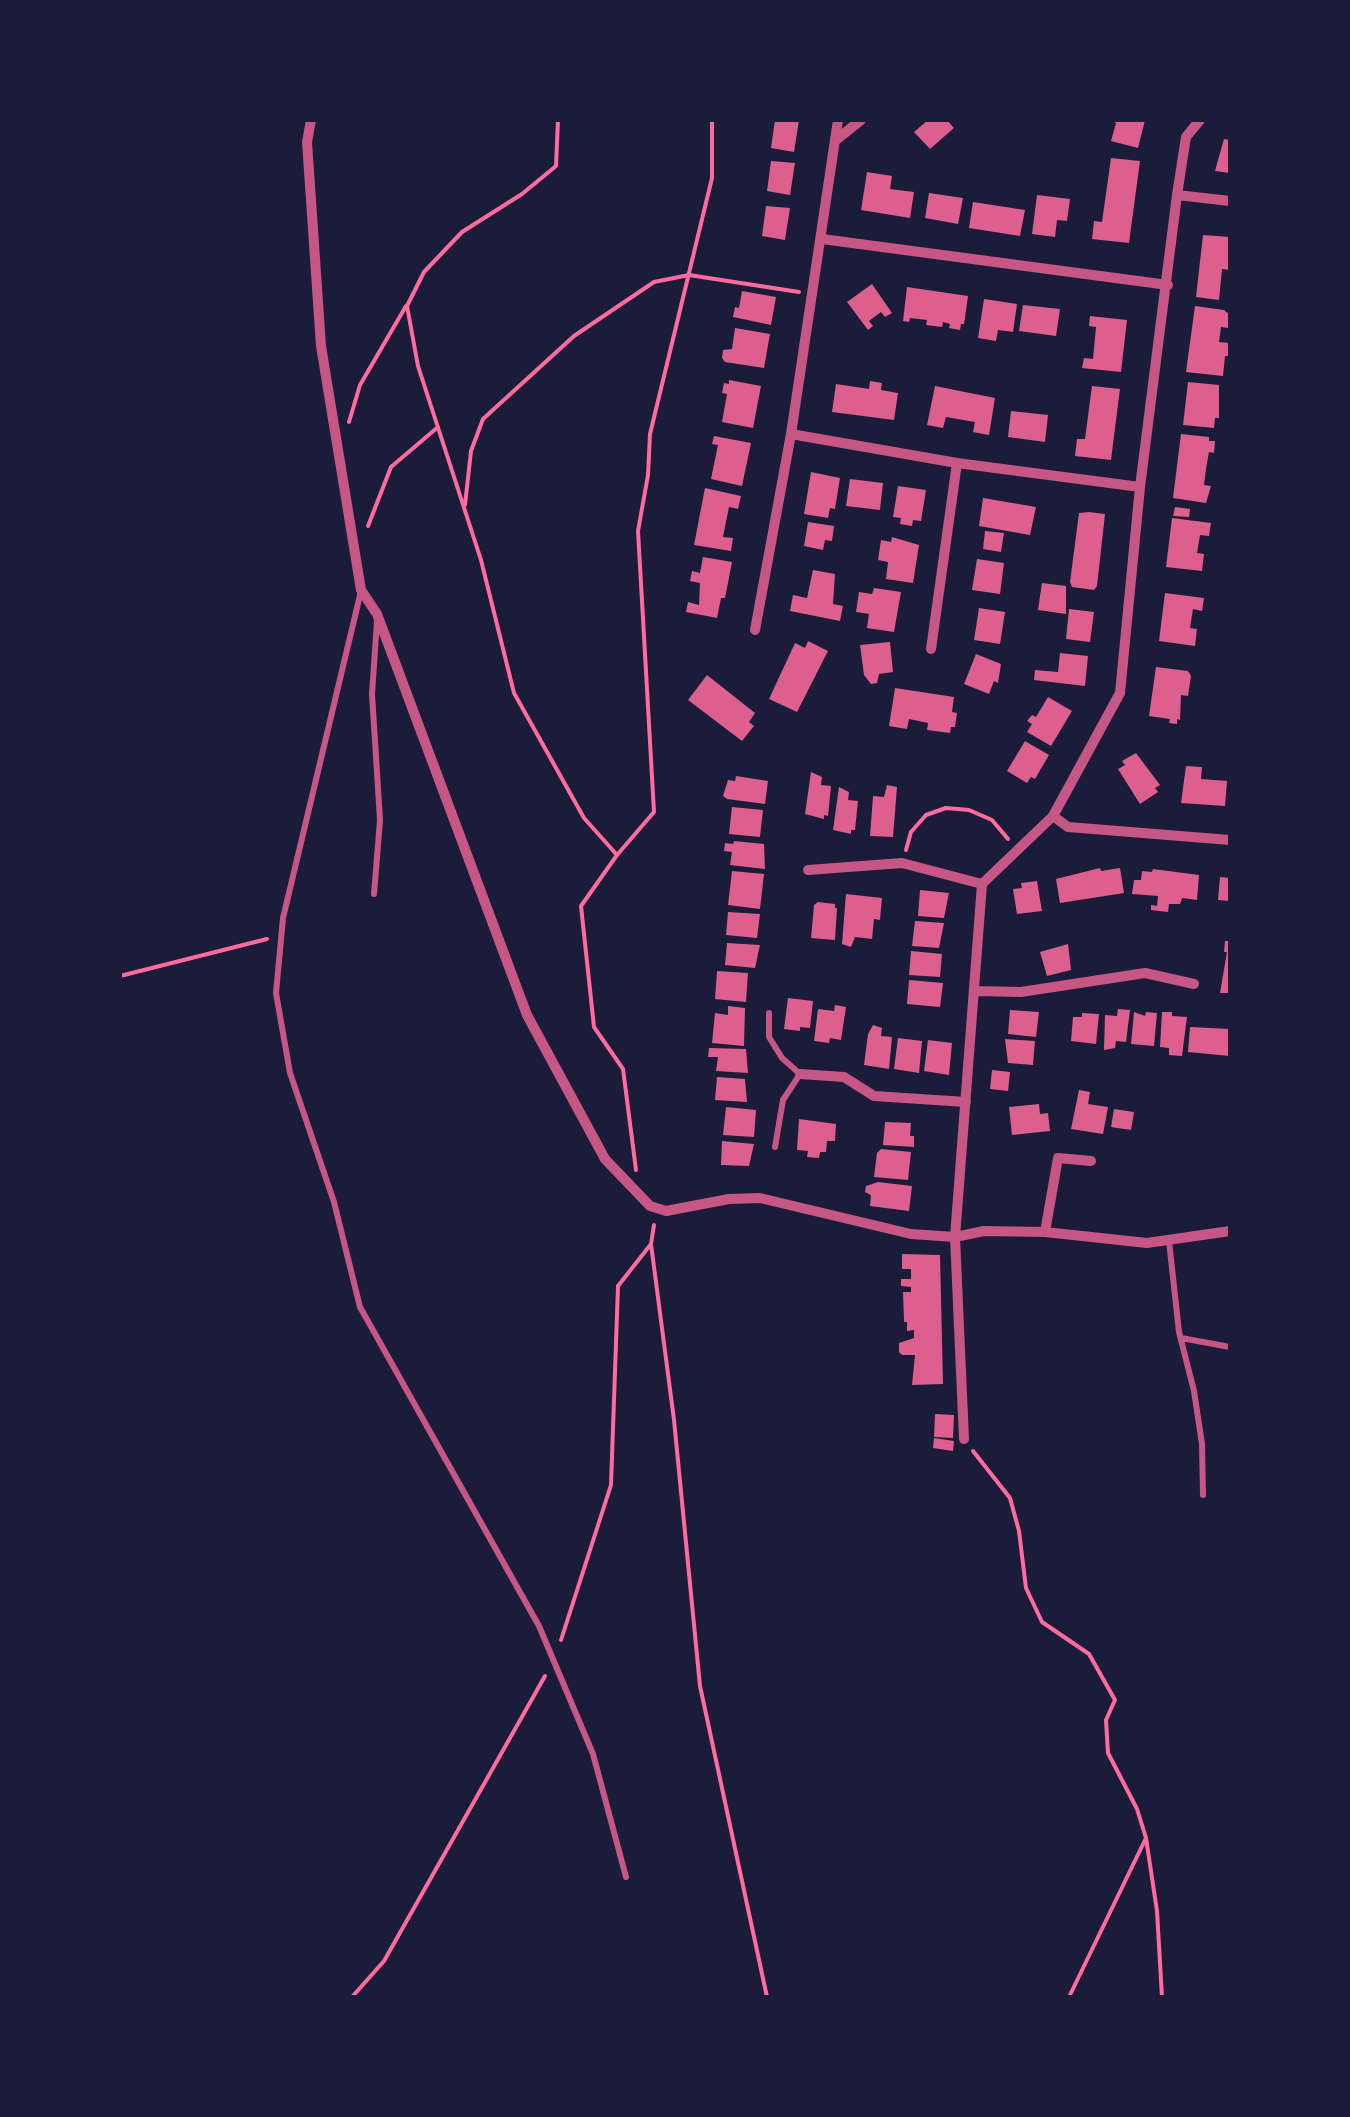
<!DOCTYPE html>
<html>
<head>
<meta charset="utf-8">
<style>
	body { margin:0 }
	#map { position:relative; width:1350px; height:2117px; overflow:hidden; background:#1b1b3a; font-family:"Public Sans",sans-serif }
	canvas { display:block }
	.frame { position:absolute; inset:0; border:122px solid #1b1b3a; pointer-events:none }
</style>
</head>
<body>
<div id="map">
<canvas width="1350" height="2117"></canvas>
<div class="frame"></div>
</div>
<script>
const c = document.querySelector('canvas').getContext('2d');
c.lineJoin = 'round';
function paint(path, color) {
  c.fillStyle = color;
  c.fill(path, 'evenodd');
}
function shape(rows) {
  const path = new Path2D();
  for (const r of rows) {
    path.moveTo(r[0], r[1]);
    for (let i = 2; i < r.length; i += 2) path.lineTo(r[i], r[i + 1]);
  }
  return path;
}
function stroke(path, color, width, dash) {
  c.strokeStyle = color;
  c.lineWidth = width;
  c.lineCap = dash ? 'butt' : 'round';
  c.setLineDash(dash || []);
  c.stroke(path);
}
const building = shape([
	[775,120,799,120,794,152,771,148],
	[928,120,947,120,954,128,930,149,914,132],
	[1145,120,1138,148,1111,141,1116,123,1109,120],
	[1224,139,1230,140,1230,173,1215,171],
	[1111,158,1140,161,1129,243,1092,239,1094,221,1102,222],
	[771,161,795,163,790,195,767,191],
	[867,172,892,176,890,189,914,192,910,218,861,210],
	[929,193,963,198,958,224,925,218],
	[1037,195,1070,199,1067,221,1057,220,1055,237,1032,234],
	[973,202,1025,210,1020,236,969,228],
	[766,206,790,208,785,240,762,236],
	[1203,235,1230,237,1230,270,1222,269,1219,300,1196,297],
	[872,284,892,313,885,317,881,312,869,321,873,326,868,330,847,302],
	[907,287,968,296,964,324,961,324,960,330,949,328,950,324,943,322,942,327,926,325,927,320,910,318,909,322,903,321],
	[742,291,776,297,771,325,733,317,735,307,739,308],
	[984,299,1017,304,1013,332,998,330,996,341,978,338],
	[1023,305,1060,309,1056,336,1019,331],
	[1195,306,1224,310,1230,315,1228,328,1221,327,1219,342,1230,343,1230,356,1225,356,1223,376,1186,372],
	[1090,316,1127,320,1121,372,1082,368,1084,358,1093,359,1096,327,1089,326],
	[735,328,770,334,764,368,725,362,722,358,723,350,732,349],
	[729,380,761,386,753,428,722,422,727,394,722,393,724,383,729,384],
	[870,381,882,383,881,390,898,393,894,420,832,412,836,384,869,389],
	[1188,382,1219,385,1219,418,1215,418,1214,428,1183,425],
	[935,386,995,398,989,435,973,432,975,422,946,417,943,428,927,425],
	[1092,386,1120,389,1111,460,1075,456,1077,439,1085,439],
	[1011,411,1048,415,1045,442,1008,437],
	[1181,434,1209,437,1209,441,1215,441,1214,453,1209,452,1206,469,1204,485,1211,486,1206,503,1173,498],
	[714,436,751,443,742,486,711,479,718,445,712,444],
	[811,472,840,478,835,509,830,508,828,518,804,514],
	[850,479,883,483,880,510,846,506],
	[898,486,926,490,921,521,913,520,912,526,900,524,901,518,893,517],
	[705,488,741,496,738,509,729,507,723,537,733,538,731,551,694,545],
	[983,498,1036,507,1030,535,979,526],
	[1175,507,1190,509,1189,517,1173,516],
	[1089,512,1105,514,1097,586,1094,590,1072,587,1070,582,1079,513],
	[1172,518,1211,523,1209,536,1200,535,1197,553,1204,554,1202,571,1166,567],
	[808,522,834,526,832,541,825,540,823,550,804,546],
	[985,531,1004,533,1001,552,983,549],
	[892,537,919,545,913,583,886,579,888,562,878,560,881,540,891,542],
	[703,557,732,562,725,598,721,598,717,618,686,612,688,602,699,605,700,583,690,581,692,571,700,573],
	[977,559,1004,563,1000,594,972,590],
	[813,570,835,574,833,604,843,606,840,621,790,611,793,595,807,598],
	[1042,583,1066,586,1066,614,1038,610],
	[874,588,901,592,894,632,867,628,869,614,856,612,859,592,872,594],
	[1165,593,1204,598,1202,611,1193,609,1190,628,1197,629,1195,646,1159,641],
	[979,608,1005,612,1000,644,974,640],
	[1069,609,1094,612,1090,642,1066,639],
	[808,641,828,651,797,712,769,699,795,643,805,648],
	[890,642,893,672,879,674,877,683,871,684,864,675,860,645],
	[1060,653,1088,656,1085,686,1034,680,1035,670,1058,672],
	[976,654,1001,664,998,683,994,681,989,694,964,684],
	[1156,667,1188,671,1191,676,1188,696,1181,695,1180,720,1177,719,1177,724,1169,723,1170,719,1149,716],
	[707,675,755,713,749,722,754,726,742,741,688,700],
	[895,688,954,697,952,712,957,713,955,727,951,727,950,733,927,730,928,723,909,719,907,729,889,726],
	[1048,697,1072,711,1051,746,1027,732,1032,724,1027,721,1032,715,1036,717],
	[1025,741,1049,755,1035,779,1031,777,1027,783,1007,771],
	[1136,753,1160,785,1155,788,1158,792,1140,804,1118,769,1125,765,1122,761],
	[1186,766,1202,767,1201,779,1227,781,1225,806,1181,803],
	[811,772,822,777,821,785,831,786,828,816,824,815,824,819,805,814],
	[736,776,768,781,765,804,727,799,723,796,728,780,735,781],
	[887,785,897,787,893,837,870,836,873,796,884,797],
	[839,787,849,792,848,800,858,801,855,830,851,830,851,834,833,830],
	[732,807,763,810,760,837,729,834],
	[734,841,764,844,765,869,730,865,732,852,724,851,725,843,733,844],
	[1100,868,1101,871,1120,868,1124,893,1060,903,1056,879],
	[1153,869,1199,875,1197,900,1182,898,1180,904,1169,904,1168,912,1151,910,1151,905,1157,906,1158,896,1132,894,1134,880,1141,880,1142,871,1152,872],
	[732,871,764,874,760,909,728,905],
	[1220,877,1230,878,1230,901,1218,900],
	[1037,881,1042,911,1017,914,1013,889,1022,888,1021,883],
	[920,890,949,893,944,918,918,916],
	[846,894,882,898,880,920,874,919,872,939,855,937,851,947,842,944],
	[818,902,835,904,835,908,837,908,835,940,811,938,814,905],
	[728,912,760,914,757,938,726,935],
	[915,921,944,923,939,948,912,946],
	[1225,941,1230,941,1230,993,1220,993,1227,952,1224,952],
	[727,943,760,945,755,968,725,965],
	[1068,944,1071,970,1047,976,1040,952],
	[911,951,942,954,940,977,909,975],
	[717,971,748,973,746,1002,715,999],
	[909,980,943,983,940,1007,907,1004],
	[788,998,813,1001,810,1028,800,1027,800,1031,784,1029],
	[835,1005,846,1007,841,1040,830,1038,829,1043,814,1041,818,1009,834,1011],
	[728,1006,745,1008,744,1046,712,1043,715,1013,728,1015],
	[1118,1009,1130,1010,1126,1042,1116,1041,1115,1048,1104,1050,1105,1015,1117,1016],
	[1010,1010,1039,1012,1036,1037,1008,1034],
	[1134,1012,1145,1016,1146,1012,1157,1013,1154,1046,1131,1044],
	[1162,1012,1172,1012,1172,1016,1187,1017,1182,1056,1169,1055,1169,1048,1160,1047],
	[1082,1013,1099,1014,1096,1044,1071,1041,1073,1017,1082,1017],
	[873,1025,882,1028,881,1036,892,1037,889,1069,864,1065,868,1034],
	[1190,1027,1230,1029,1230,1056,1188,1052],
	[898,1038,922,1041,919,1073,894,1069],
	[1005,1039,1035,1041,1033,1065,1008,1063],
	[928,1040,952,1043,949,1075,924,1071],
	[709,1048,746,1049,748,1073,716,1071,718,1057,708,1057],
	[992,1070,1010,1072,1008,1091,990,1089],
	[717,1077,745,1079,747,1102,715,1100],
	[1079,1090,1090,1092,1088,1104,1108,1107,1103,1134,1071,1129],
	[1039,1104,1040,1114,1048,1113,1050,1131,1012,1135,1009,1107],
	[726,1107,756,1110,754,1137,723,1135],
	[1114,1109,1134,1112,1131,1130,1111,1127],
	[799,1119,836,1124,835,1141,827,1141,826,1152,820,1152,819,1158,807,1157,808,1151,797,1150],
	[885,1122,911,1123,910,1136,914,1136,914,1147,883,1145],
	[722,1141,754,1144,749,1166,721,1165],
	[881,1149,911,1152,908,1180,874,1177,877,1153],
	[878,1182,912,1186,909,1211,870,1206,871,1195,865,1192,866,1186],
	[902,1254,940,1255,943,1384,912,1385,915,1355,902,1355,899,1352,899,1343,914,1338,914,1330,907,1331,907,1322,904,1322,903,1292,911,1292,911,1287,901,1286,901,1279,911,1279,911,1269,902,1269],
	[935,1414,954,1415,953,1438,934,1437],
	[934,1438,954,1441,953,1451,933,1448]
]);
const path = shape([
	[558,120,556,166,522,194,462,232,424,272,407,306,418,366,481,560,514,693,584,818,617,855],
	[349,422,360,385,406,306],
	[465,505,471,451,483,419,574,336,654,282,689,275,799,292],
	[368,526,391,467,438,427],
	[906,850,911,832,926,815,946,808,969,810,992,820,1008,839],
	[120,976,267,939],
	[636,1170,623,1069,594,1027,581,906,617,855,654,812,638,531,648,475,650,434,712,178,712,120],
	[651,1244,674,1420,700,1686,767,1997],
	[973,1451,1010,1498,1019,1531,1026,1588,1042,1622,1089,1654,1115,1700,1106,1720,1108,1753,1137,1809,1146,1838,1157,1911,1162,1997],
	[561,1640,611,1485,618,1286,651,1244,654,1225],
	[352,1997,384,1961,545,1676],
	[1069,1997,1146,1838]
]);
const service = shape([
	[361,591,283,918,276,993,290,1073,334,1202,360,1307,539,1626,593,1754,626,1877],
	[374,894,380,820,372,694,377,621],
	[769,1013,769,1037,782,1058,800,1074,783,1100,775,1147],
	[1169,1241,1179,1332,1194,1391,1202,1444,1203,1495],
	[1181,1338,1230,1347]
]);
const minor = shape([
	[311,120,307,142,321,346,361,590,377,614,527,1015,605,1159,650,1206,666,1211,729,1199,760,1198,911,1234,955,1237,984,1231,1045,1232,1147,1243,1230,1231],
	[836,140,861,120],
	[1177,195,1230,201],
	[822,239,1168,285],
	[791,434,957,463,1140,487],
	[755,630,791,434,838,120],
	[931,649,957,463],
	[1053,816,1068,827,1230,840],
	[808,870,902,863,982,884],
	[974,991,1021,992,1145,973,1194,984],
	[800,1074,844,1077,874,1096,966,1102],
	[1045,1232,1058,1158,1091,1161],
	[964,1439,955,1237,982,884,1053,816,1120,693,1140,487,1177,195,1186,137,1200,120]
]);
paint(building, '#dd5f8e');
stroke(path, '#ff6b9d', 4);
stroke(service, '#c65784', 6);
stroke(minor, '#c65784', 10);
</script>
</body>
</html>
